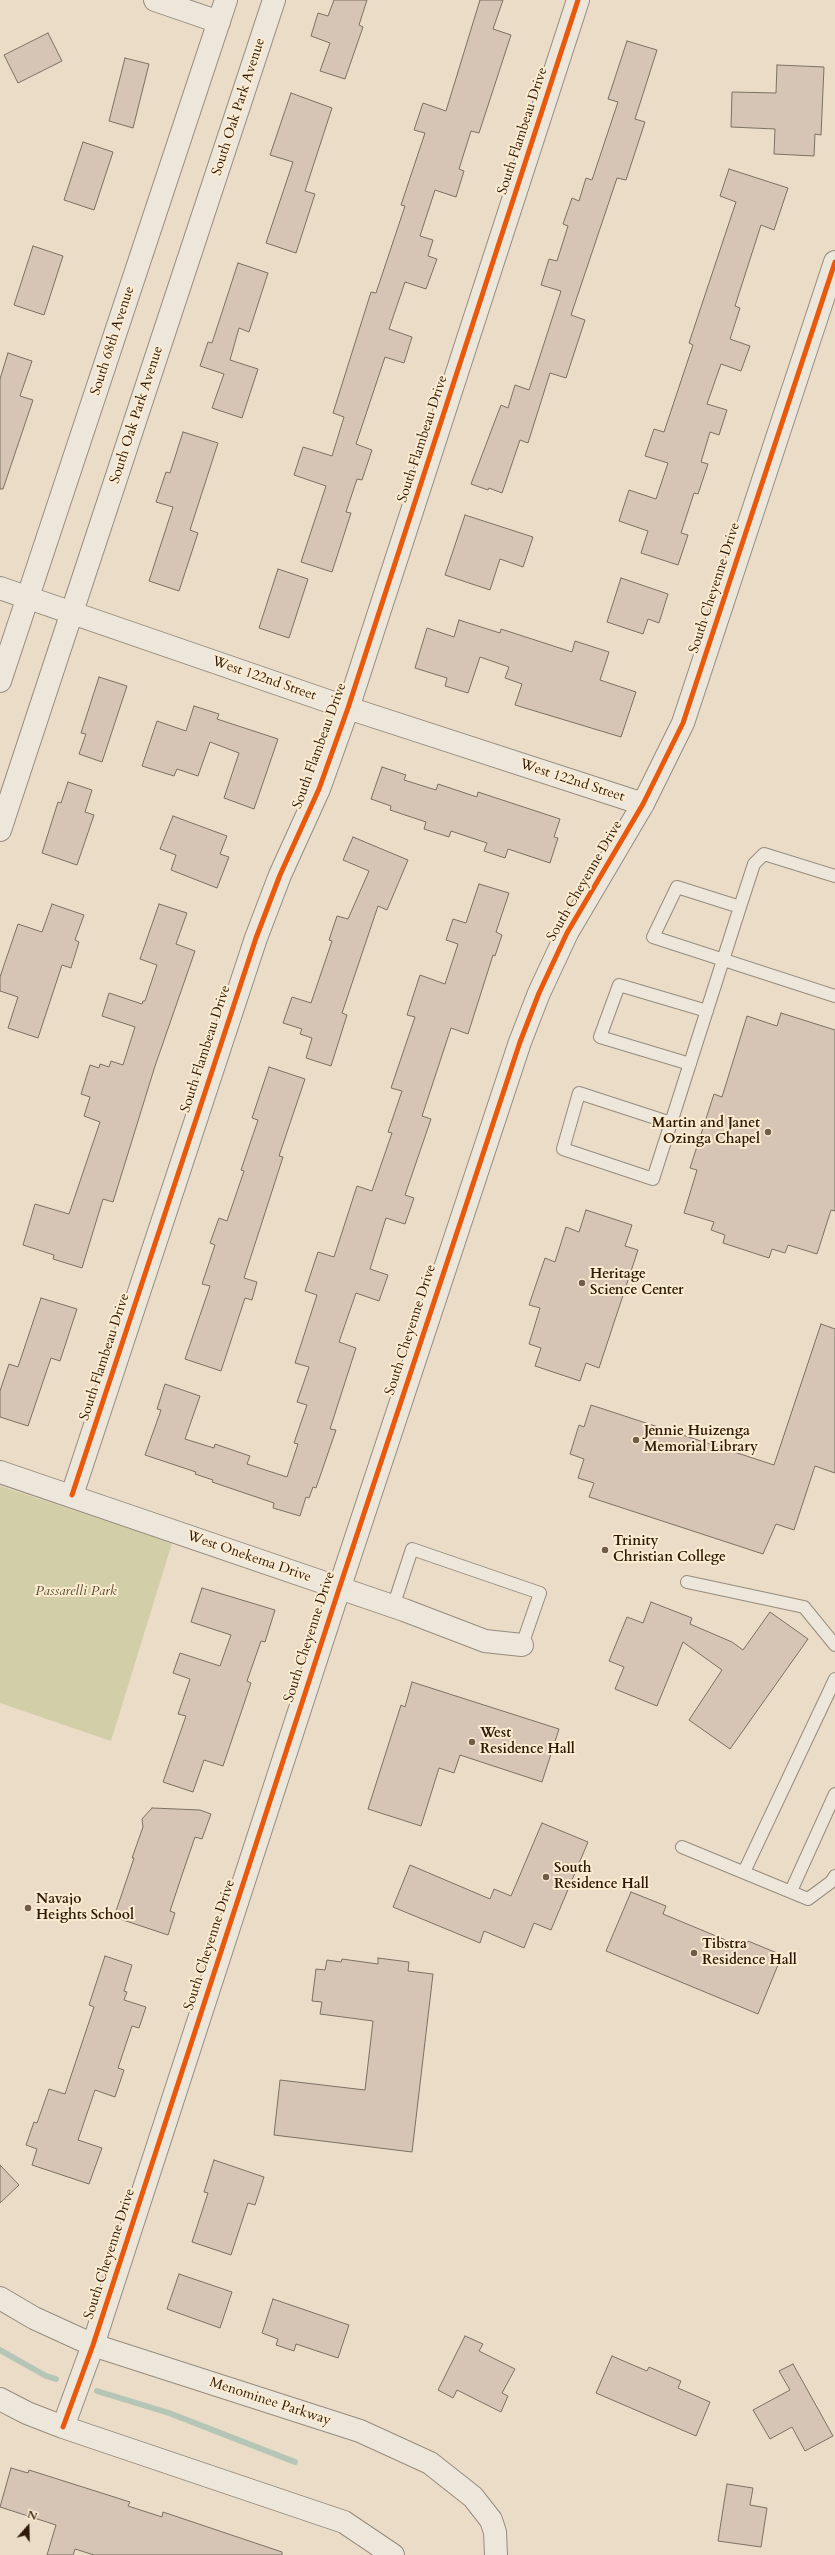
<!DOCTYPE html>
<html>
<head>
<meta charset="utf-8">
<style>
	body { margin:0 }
	#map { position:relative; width:835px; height:2555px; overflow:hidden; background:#eadcc7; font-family:Cardo,serif }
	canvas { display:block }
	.north { position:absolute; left:8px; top:2507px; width:40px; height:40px; -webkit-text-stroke:3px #fbebd1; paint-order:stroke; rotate:20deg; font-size:11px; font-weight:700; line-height:16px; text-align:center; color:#2d1905 }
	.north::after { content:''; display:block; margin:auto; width:14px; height:18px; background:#2d1905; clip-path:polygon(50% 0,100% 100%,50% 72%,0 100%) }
</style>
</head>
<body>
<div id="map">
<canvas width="835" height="2555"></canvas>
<div class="north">N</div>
</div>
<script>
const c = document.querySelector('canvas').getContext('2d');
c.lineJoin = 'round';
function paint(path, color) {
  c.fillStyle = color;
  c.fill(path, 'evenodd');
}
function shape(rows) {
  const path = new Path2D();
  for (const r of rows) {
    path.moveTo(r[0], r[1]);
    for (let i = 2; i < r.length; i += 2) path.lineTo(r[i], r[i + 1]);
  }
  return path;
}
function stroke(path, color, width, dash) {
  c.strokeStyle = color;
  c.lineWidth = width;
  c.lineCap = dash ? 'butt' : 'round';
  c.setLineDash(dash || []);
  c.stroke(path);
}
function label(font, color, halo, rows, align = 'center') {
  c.font = font + ' Cardo,serif';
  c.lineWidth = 4;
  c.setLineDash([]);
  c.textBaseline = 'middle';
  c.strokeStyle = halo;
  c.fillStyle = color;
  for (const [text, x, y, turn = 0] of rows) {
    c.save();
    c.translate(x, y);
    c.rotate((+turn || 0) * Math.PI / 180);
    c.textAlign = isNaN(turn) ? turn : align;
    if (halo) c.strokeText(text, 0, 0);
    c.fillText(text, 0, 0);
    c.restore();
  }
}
const green = shape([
	[0,1486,172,1543,111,1741,0,1703]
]);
const stream = shape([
	[0,2350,46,2376,56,2379],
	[97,2391,169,2413,295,2462]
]);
const building = shape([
	[334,0,367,0,359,25,363,27,345,79,320,71,330,43,311,36,318,13,328,16,334,0],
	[480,0,503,0,493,29,511,35,479,133,471,131,459,169,464,171,456,197,435,190,420,236,433,240,428,256,437,259,426,289,405,282,389,329,412,337,404,363,385,357,356,444,372,450,362,480,357,479,346,512,351,513,332,572,301,562,326,486,294,475,303,447,332,456,344,417,333,413,371,292,376,293,405,206,401,205,425,133,414,130,423,103,446,111,480,0],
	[48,33,62,61,18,83,4,55,48,33],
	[627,41,657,50,635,119,645,122,626,180,617,178,571,315,585,320,566,378,550,373,528,443,520,440,502,493,489,488,488,490,471,484,501,405,508,408,515,385,529,390,561,291,541,285,549,259,557,261,568,226,563,224,572,198,579,201,586,178,592,180,618,102,608,99,627,41],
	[125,58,149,64,133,128,109,121,125,58],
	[777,65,824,67,821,135,815,134,814,156,774,154,775,129,731,127,732,92,776,93,777,65],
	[291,93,332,108,305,191,315,194,296,253,266,243,293,162,270,155,291,93],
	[83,142,113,152,94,210,64,200,83,142],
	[729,169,788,188,774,230,761,225,735,306,740,308,730,339,750,346,741,371,721,364,707,404,727,410,719,435,710,432,701,462,708,464,698,494,694,493,681,533,688,535,678,565,641,553,648,531,619,521,629,490,656,499,668,463,645,456,654,429,664,432,693,345,689,343,736,202,720,196,729,169],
	[33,246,63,256,44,315,14,305,33,246],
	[238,263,268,273,249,332,239,328,230,360,258,369,242,418,212,408,224,374,200,366,208,342,212,343,238,263],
	[8,353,32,361,20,396,33,400,3,489,0,489,0,379,8,353],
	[183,432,218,443,190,530,198,533,179,591,149,581,173,507,156,502,166,472,170,473,183,432],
	[465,515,533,537,523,567,500,559,490,590,445,575,465,515],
	[278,569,308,579,289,638,259,628,278,569],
	[621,578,668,594,659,623,648,619,643,634,607,622,621,578],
	[459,620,500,633,501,629,572,652,575,641,609,652,600,680,636,692,621,737,515,705,522,684,505,678,509,667,480,657,468,693,445,686,447,678,415,668,427,628,454,637,459,620],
	[99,677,127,686,102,762,79,754,86,734,81,733,99,677],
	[194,706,219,714,217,719,278,739,254,809,224,798,239,753,210,742,198,776,177,769,174,776,142,766,157,721,186,731,194,706],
	[382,767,406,775,404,780,436,790,438,784,477,797,478,792,560,819,554,837,558,838,550,863,508,849,505,858,484,851,487,843,451,831,449,837,424,829,426,822,390,810,391,806,371,799,382,767],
	[68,782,92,790,85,812,94,815,77,865,42,853,58,802,61,803,68,782],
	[173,816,227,836,220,854,229,857,217,888,171,870,176,855,160,849,173,816],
	[353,837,408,860,387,910,378,906,342,1013,347,1015,331,1066,306,1058,312,1038,300,1034,302,1029,283,1023,292,997,311,1003,332,941,329,940,337,916,348,919,369,871,343,860,353,837],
	[479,884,509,893,496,932,502,935,495,956,493,955,468,1034,451,1028,422,1116,431,1119,405,1195,414,1198,405,1224,386,1218,370,1269,388,1275,379,1301,356,1293,339,1342,356,1348,330,1429,336,1430,316,1488,313,1487,309,1498,306,1497,300,1516,273,1508,274,1503,212,1482,213,1480,195,1474,196,1472,145,1455,161,1410,157,1409,165,1384,200,1396,185,1439,214,1448,215,1444,250,1456,247,1464,287,1477,298,1444,294,1443,307,1405,297,1402,309,1367,295,1363,317,1295,305,1291,318,1252,334,1257,357,1186,372,1191,392,1133,388,1132,402,1091,391,1088,415,1017,407,1015,420,975,445,984,458,944,446,940,453,919,466,923,479,884],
	[52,904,84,915,75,940,79,942,71,968,62,965,38,1038,8,1028,18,997,0,991,0,977,18,924,42,932,52,904],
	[159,904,187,913,176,944,195,951,155,1066,113,1202,103,1199,82,1268,53,1259,54,1255,23,1245,35,1204,69,1214,100,1122,84,1116,90,1097,81,1094,90,1065,99,1068,100,1064,109,1067,111,1061,123,1065,135,1027,102,1016,109,993,142,1004,143,1001,145,1001,157,965,140,959,159,904],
	[781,1013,835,1030,835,1211,831,1210,817,1254,788,1245,785,1253,772,1249,769,1258,723,1243,725,1235,711,1230,714,1222,684,1213,697,1170,690,1168,714,1094,722,1097,747,1016,777,1026,781,1013],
	[269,1067,305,1079,279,1156,283,1157,244,1278,257,1282,252,1300,245,1298,221,1371,185,1359,210,1286,202,1284,215,1245,210,1243,219,1218,227,1221,244,1171,241,1170,258,1120,252,1118,269,1067],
	[586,1210,632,1225,625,1246,638,1250,599,1368,586,1363,580,1381,535,1366,541,1348,529,1344,540,1308,529,1305,545,1258,555,1262,566,1227,579,1232,586,1210],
	[41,1298,77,1309,60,1361,51,1358,28,1426,0,1417,0,1391,9,1364,18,1367,41,1298],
	[821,1324,835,1329,835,1473,815,1466,794,1530,776,1524,763,1554,589,1497,594,1483,578,1478,584,1459,570,1454,579,1425,584,1427,591,1405,774,1465,821,1324],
	[202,1588,275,1610,265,1642,261,1641,247,1681,251,1683,223,1766,204,1760,193,1792,163,1782,186,1716,178,1714,190,1679,173,1673,180,1653,220,1666,231,1635,191,1622,202,1588],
	[651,1602,692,1618,690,1624,732,1642,743,1650,770,1612,808,1639,730,1749,689,1720,722,1670,683,1642,657,1706,615,1689,624,1667,609,1661,627,1617,643,1623,651,1602],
	[412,1682,559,1729,542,1782,460,1755,454,1773,439,1768,421,1826,368,1809,401,1705,405,1707,412,1682],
	[152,1808,200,1810,211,1814,202,1839,195,1837,182,1875,170,1911,175,1913,168,1935,114,1917,134,1858,132,1858,143,1827,142,1819,152,1808],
	[542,1823,588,1842,551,1930,534,1923,524,1948,484,1931,480,1943,393,1907,410,1865,490,1899,494,1889,511,1896,542,1823],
	[631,1892,666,1906,663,1914,745,1948,748,1941,782,1955,758,2014,606,1951,631,1892],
	[105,1956,132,1965,124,1991,127,1992,124,2000,146,2007,139,2028,132,2026,118,2068,124,2070,115,2097,95,2090,78,2140,102,2148,89,2184,32,2165,37,2149,26,2145,34,2122,37,2123,49,2089,65,2094,94,2007,89,2005,105,1956],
	[378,1958,409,1962,408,1971,433,1974,412,2152,274,2135,280,2080,365,2090,373,2021,320,2014,322,2002,312,2001,316,1969,325,1970,327,1960,341,1962,342,1959,378,1964,378,1958],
	[214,2160,264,2177,255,2205,248,2203,231,2255,192,2242,208,2193,204,2192,214,2160],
	[0,2165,19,2185,0,2203,0,2165],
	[179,2274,232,2292,220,2328,167,2309,179,2274],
	[273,2299,349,2325,338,2358,296,2344,294,2351,276,2345,278,2339,262,2333,273,2299],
	[465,2336,483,2344,479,2351,515,2369,502,2393,508,2396,501,2412,457,2390,453,2398,438,2390,465,2336],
	[612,2356,647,2371,649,2367,681,2381,678,2388,710,2402,696,2436,596,2393,612,2356],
	[793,2364,833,2436,805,2451,792,2427,770,2439,753,2410,790,2390,779,2371,793,2364],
	[11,2468,28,2473,29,2470,130,2502,128,2506,162,2517,163,2512,282,2552,282,2555,94,2555,75,2549,73,2555,47,2555,56,2525,0,2507,11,2468],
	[727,2484,753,2488,750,2505,767,2508,761,2547,718,2541,727,2484]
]);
const lane = shape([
	[835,876,764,854,754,864,740,907,677,887,653,937,835,996],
	[690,1064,600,1037,619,985,707,1011],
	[671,1123,579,1093,563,1149,653,1179,740,907],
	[687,1582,804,1607,835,1645],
	[393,1607,412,1549,540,1593,522,1645],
	[682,1847,808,1899,831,1882,835,1876],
	[744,1872,835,1679],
	[791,1891,835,1794]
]);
const street = shape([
	[155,0,219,22],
	[0,588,348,708,643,804],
	[0,681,226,0],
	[0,830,274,0],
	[0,1472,404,1610,485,1641,522,1645],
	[72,1495,256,938,280,875,319,789,348,708,578,0],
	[0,2298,34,2318,93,2345,360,2431,430,2463,473,2497,491,2520,495,2532,496,2555],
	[0,2399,27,2413,63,2427,344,2522,393,2555],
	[63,2427,93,2345,339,1589,520,1042,539,993,567,933,643,804,683,723,835,262]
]);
const cycleway = shape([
	[72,1495,256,938,280,875,319,789,348,708,578,0],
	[63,2427,93,2345,339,1589,520,1042,539,993,567,933,643,804,683,723,835,262]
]);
const markers = [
	[768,1132,4,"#6f5d49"],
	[582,1283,4,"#6f5d49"],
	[636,1440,4,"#6f5d49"],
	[605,1550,4,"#6f5d49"],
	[472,1742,4,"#6f5d49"],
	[546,1877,4,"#6f5d49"],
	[28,1908,4,"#6f5d49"],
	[694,1953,4,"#6f5d49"]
];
const streetNames = [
	["South Oak Park Avenue",239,107,-72],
	["South Flambeau Drive",523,131,-72],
	["South 68th Avenue",113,341,-72],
	["South Oak Park Avenue",137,415,-72],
	["South Flambeau Drive",423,439,-72],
	["South Cheyenne Drive",715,588,-72],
	["West 122nd Street",264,679,19],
	["South Flambeau Drive",320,746,-70],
	["West 122nd Street",572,781,18],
	["South Cheyenne Drive",585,881,-60],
	["South Flambeau Drive",206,1049,-72],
	["South Cheyenne Drive",411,1330,-72],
	["South Flambeau Drive",105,1357,-72],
	["West Onekema Drive",249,1557,19],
	["South Cheyenne Drive",310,1637,-72],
	["South Cheyenne Drive",210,1945,-72],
	["South Cheyenne Drive",110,2254,-72],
	["Menominee Parkway",270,2402,18]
];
const poiNames = [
	["Martin and Janet",760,1124,"right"],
	["Ozinga Chapel",760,1140,"right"],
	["Heritage",590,1275],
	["Science Center",590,1291],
	["Jennie Huizenga",644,1432],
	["Memorial Library",644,1448],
	["Trinity",613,1542],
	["Christian College",613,1558],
	["West",480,1734],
	["Residence Hall",480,1750],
	["South",554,1869],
	["Residence Hall",554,1885],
	["Navajo",36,1900],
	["Heights School",36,1916],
	["Tibstra",702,1945],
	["Residence Hall",702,1961]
];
const parkNames = [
	["Passarelli Park",76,1592]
];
paint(green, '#d2cea8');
stroke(stream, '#b5c6b6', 6);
paint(building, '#d6c4b4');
stroke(building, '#7b7163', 1);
stroke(lane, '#968c7d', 14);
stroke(street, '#968c7d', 24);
stroke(lane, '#ede6db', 12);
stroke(street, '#ede6db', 22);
stroke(cycleway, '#e8590c', 5);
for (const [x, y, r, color] of markers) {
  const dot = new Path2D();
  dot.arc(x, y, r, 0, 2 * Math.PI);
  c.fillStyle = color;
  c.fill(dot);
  stroke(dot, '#fbebd1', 1.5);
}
label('14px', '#2d1905', '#fbebd1', streetNames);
label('bold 14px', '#2d1905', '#fbebd1', poiNames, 'left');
label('italic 14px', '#594c2e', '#fbebd1', parkNames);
</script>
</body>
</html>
